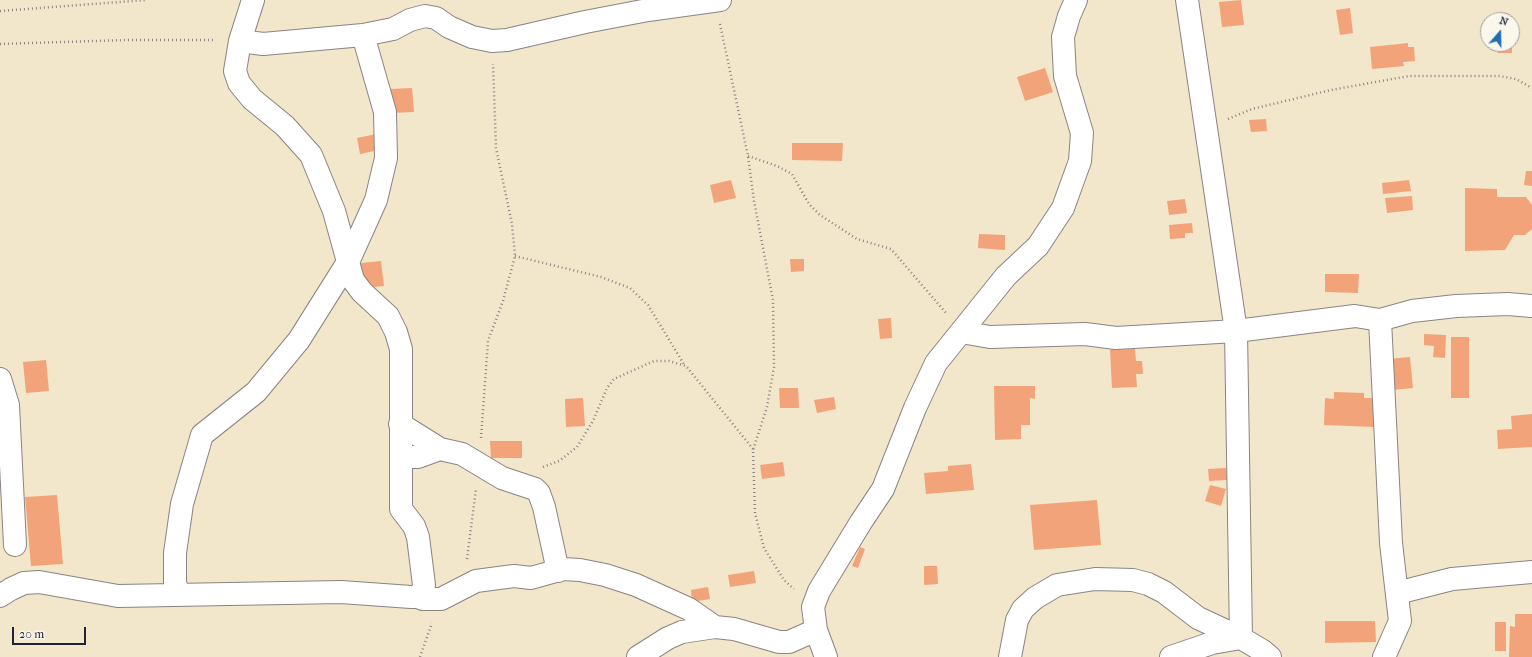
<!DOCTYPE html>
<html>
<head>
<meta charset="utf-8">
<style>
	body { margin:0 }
	#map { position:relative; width:1532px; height:657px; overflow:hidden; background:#f2e6cb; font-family:"IM FELL French Canon",serif }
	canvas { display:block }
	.north { position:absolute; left:1480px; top:12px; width:40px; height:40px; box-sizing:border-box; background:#fbf7ec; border:1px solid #a4a2a5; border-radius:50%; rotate:20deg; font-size:11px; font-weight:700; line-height:16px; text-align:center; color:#22223b }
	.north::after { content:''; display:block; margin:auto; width:14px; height:18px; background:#1f6fb2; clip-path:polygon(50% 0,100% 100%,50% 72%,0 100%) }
	.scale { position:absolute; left:12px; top:627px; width:74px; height:18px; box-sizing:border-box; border:2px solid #22223b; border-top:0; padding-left:5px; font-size:12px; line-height:14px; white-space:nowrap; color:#22223b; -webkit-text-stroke:3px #fbf7ec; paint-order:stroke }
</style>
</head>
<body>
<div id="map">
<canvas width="1532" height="657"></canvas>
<div class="north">N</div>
<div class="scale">20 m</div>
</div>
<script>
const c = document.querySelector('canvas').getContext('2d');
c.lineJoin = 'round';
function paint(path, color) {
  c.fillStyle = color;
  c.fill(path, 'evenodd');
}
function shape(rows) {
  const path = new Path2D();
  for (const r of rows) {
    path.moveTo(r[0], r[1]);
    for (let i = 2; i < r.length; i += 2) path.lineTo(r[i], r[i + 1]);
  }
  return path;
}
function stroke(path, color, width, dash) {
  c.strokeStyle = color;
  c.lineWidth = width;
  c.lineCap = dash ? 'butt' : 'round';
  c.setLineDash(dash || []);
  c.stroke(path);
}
const building = shape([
	[1241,0,1244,25,1222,27,1219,2],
	[1350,8,1353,33,1340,35,1336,10],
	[1408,43,1408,47,1414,47,1415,61,1403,62,1404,66,1372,69,1370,47],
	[1498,44,1512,44,1512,53,1498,53],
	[1045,68,1053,92,1025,101,1017,77],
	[412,88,414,112,392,113,390,89],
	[1266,119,1267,131,1251,132,1249,120],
	[381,133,384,149,360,154,357,138],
	[792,143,843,143,842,161,792,160],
	[1526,171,1532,171,1532,186,1524,185],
	[731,180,736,198,714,203,710,185],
	[1409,180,1411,191,1383,194,1382,183],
	[1465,188,1497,189,1497,197,1526,197,1532,205,1532,229,1525,235,1514,235,1505,250,1465,251],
	[1412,196,1413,210,1387,213,1385,198],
	[1185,199,1187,213,1169,215,1167,201],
	[1192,223,1193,233,1185,233,1185,238,1170,239,1169,225],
	[979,234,1005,235,1005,250,978,248],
	[790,259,804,259,804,271,791,272],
	[381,261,384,286,363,288,361,263],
	[1325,274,1359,274,1358,293,1325,292],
	[891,318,892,338,880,339,878,319],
	[1424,334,1446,335,1445,358,1433,357,1434,346,1424,345],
	[1451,337,1469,337,1469,398,1451,398],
	[1135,349,1136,361,1142,361,1143,374,1136,374,1137,387,1112,388,1110,350],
	[1410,357,1413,388,1392,390,1389,359],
	[46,360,49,391,26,393,23,362],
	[994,386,1035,386,1035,399,1030,398,1030,425,1021,425,1021,439,995,440],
	[779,388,798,388,799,408,780,408],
	[1334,392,1364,393,1364,398,1375,398,1374,427,1324,425,1325,398,1334,399],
	[834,397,836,409,817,413,814,400],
	[583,398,585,426,566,427,565,399],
	[1532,414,1532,447,1498,449,1497,430,1512,429,1511,416],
	[490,441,522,441,522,458,491,458],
	[783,462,785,476,762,479,760,465],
	[971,464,974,490,926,494,924,473,948,471,948,466],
	[1226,468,1227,480,1209,481,1208,469],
	[1210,485,1226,489,1221,506,1205,501],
	[57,495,63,564,31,566,25,497],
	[1097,500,1101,545,1034,550,1030,505],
	[860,547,865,549,858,568,852,566],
	[924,566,937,566,938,584,924,585],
	[754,571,756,583,730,587,728,575],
	[708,587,710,599,692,602,691,590],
	[1515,614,1532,614,1532,657,1509,657,1510,626,1515,627],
	[1325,621,1375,621,1376,642,1325,643],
	[1495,622,1506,622,1506,651,1495,651]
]);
const path = shape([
	[0,11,146,0],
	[720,24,748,156,754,201,773,300,774,367,767,407,753,450,755,513,764,548,784,580,794,589],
	[0,44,125,40,215,40],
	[1228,119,1252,109,1331,90,1409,76,1499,76,1516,79,1532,88],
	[748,156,777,166,792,174,809,204,820,215,857,239,891,249,946,313],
	[515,256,601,277,630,288,648,305,685,366],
	[481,438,488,341,503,301,515,256,512,224,496,148,493,64],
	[543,467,559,461,577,447,593,421,607,388,614,379,654,361,669,361,686,366,753,449],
	[467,559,476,489],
	[420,657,432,623]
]);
const minor = shape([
	[1187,0,1236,331,1241,638],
	[240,41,263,44,363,35,393,29,410,20,425,16,436,18,449,27,472,37,492,41,507,40,585,22,648,10,720,0],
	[1380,320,1391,543,1400,621,1384,657],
	[961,332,990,337,1085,334,1116,338,1236,331,1355,316,1380,320,1412,311,1456,306,1508,304,1532,306],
	[0,379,8,405,15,545],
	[400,424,440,449,462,454,502,478,535,489,539,493,544,507,558,571],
	[401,457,418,457,440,449],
	[1397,593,1452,579,1532,572],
	[178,595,175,582,175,553,182,504,202,435,256,392,299,340,348,262,376,200,386,158,385,112,363,35],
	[0,596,11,589,24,583,39,582,118,596,341,592,411,597,418,597,423,590,424,585,418,537,414,526,401,509,401,349,396,332,388,316,362,292,353,280,334,211,311,155,285,126,252,99,239,83,235,71,240,41,253,0],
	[418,597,423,599,441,599,476,581,514,576,531,578,563,569,580,570,605,575,636,585,689,609,715,627],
	[638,657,668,638,682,632,715,627,734,629,779,642,789,642,816,630],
	[826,657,816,630,813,607,819,591,861,522,883,489,915,408,936,363,1006,276,1038,246,1063,208,1080,161,1082,133,1065,76,1063,37,1069,16,1076,0],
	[1010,657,1017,620,1023,609,1035,598,1057,585,1095,579,1133,580,1148,584,1164,592,1198,618,1241,638,1263,651,1270,657],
	[1171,657,1212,643,1241,638]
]);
paint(building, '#f3a37a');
stroke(minor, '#8a8483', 24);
stroke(path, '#8a8483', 2.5, [1, 3]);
stroke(minor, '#fff', 22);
</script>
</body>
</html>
